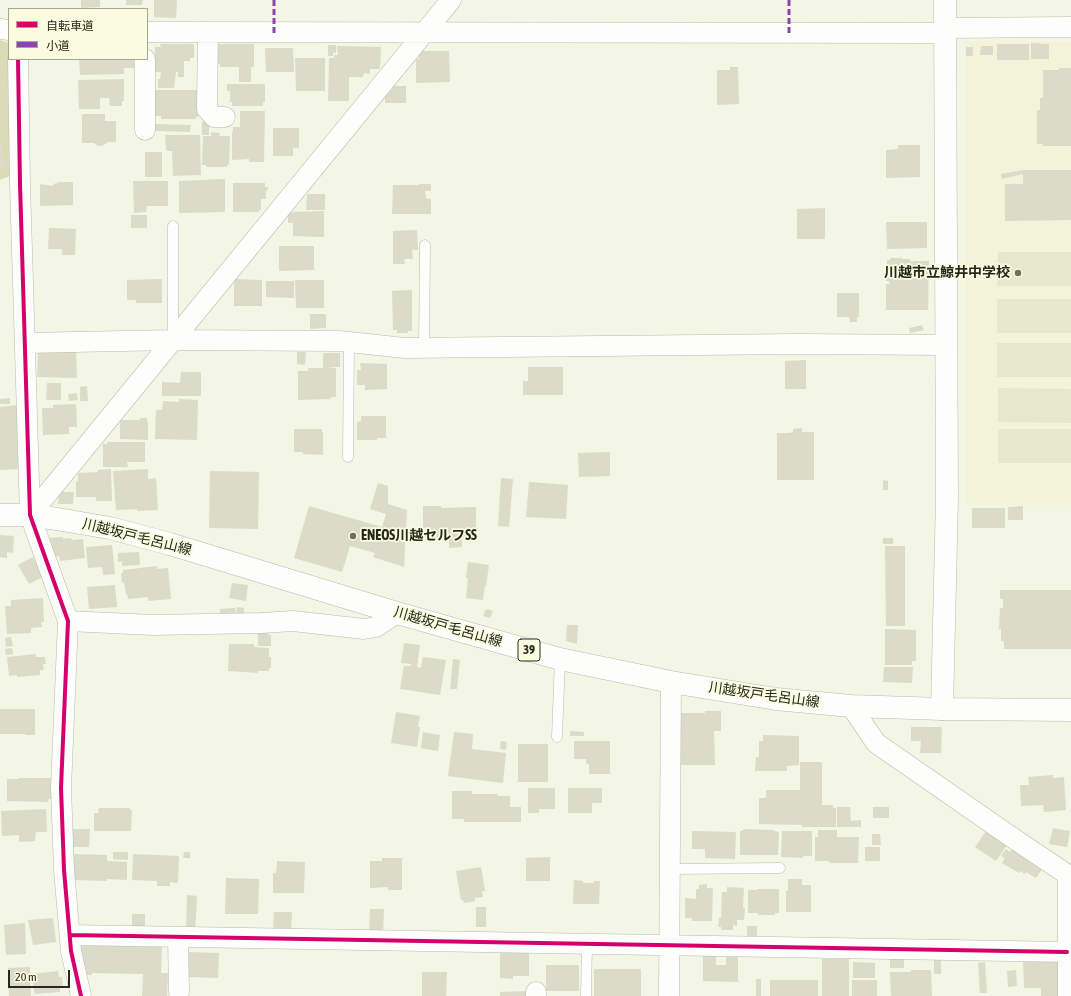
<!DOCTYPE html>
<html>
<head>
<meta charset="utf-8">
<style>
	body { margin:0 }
	#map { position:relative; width:1071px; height:996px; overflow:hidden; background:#f3f5e5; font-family:"Asap Condensed","Noto Sans JP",sans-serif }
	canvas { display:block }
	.legend { position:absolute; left:8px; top:8px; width:140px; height:52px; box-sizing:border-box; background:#f9fcde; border:1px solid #a5a791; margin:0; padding:5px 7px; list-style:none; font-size:12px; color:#27281d }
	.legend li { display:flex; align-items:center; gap:8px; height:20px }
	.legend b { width:20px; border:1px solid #a5a791 }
	.scale { position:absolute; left:8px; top:970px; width:62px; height:18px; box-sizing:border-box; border:2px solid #27281d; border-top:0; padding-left:5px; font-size:12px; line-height:14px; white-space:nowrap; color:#27281d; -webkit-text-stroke:3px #f9fcde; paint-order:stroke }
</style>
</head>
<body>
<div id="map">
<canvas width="1071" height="996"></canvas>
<ul class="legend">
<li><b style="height:5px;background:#d6006c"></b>自転車道</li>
<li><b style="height:5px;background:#8e44ad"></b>小道</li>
</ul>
<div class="scale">20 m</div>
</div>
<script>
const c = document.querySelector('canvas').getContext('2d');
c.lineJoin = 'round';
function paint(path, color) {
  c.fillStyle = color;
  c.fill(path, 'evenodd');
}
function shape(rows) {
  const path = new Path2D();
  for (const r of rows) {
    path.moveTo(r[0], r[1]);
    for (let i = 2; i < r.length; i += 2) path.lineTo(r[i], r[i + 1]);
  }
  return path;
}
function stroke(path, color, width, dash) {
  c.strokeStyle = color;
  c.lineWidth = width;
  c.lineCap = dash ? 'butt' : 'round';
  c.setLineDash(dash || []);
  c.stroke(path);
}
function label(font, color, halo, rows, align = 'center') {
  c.font = font + ' "Asap Condensed","Noto Sans JP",sans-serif';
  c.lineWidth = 3.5;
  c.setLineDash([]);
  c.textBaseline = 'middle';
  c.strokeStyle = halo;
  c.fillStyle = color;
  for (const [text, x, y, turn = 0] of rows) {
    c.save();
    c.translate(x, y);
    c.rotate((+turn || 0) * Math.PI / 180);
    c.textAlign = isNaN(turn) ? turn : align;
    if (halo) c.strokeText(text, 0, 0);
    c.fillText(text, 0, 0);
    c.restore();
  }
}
const built = shape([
	[965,41,1071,42,1071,505,965,505]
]);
const green = shape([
	[998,252,1071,252,1071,286,997,286],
	[997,299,1071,299,1071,333,997,333],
	[997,343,1071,343,1071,377,997,377],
	[998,388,1071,389,1071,423,998,422],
	[998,429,1071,429,1071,463,998,463]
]);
const forest = shape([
	[0,40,9,43,10,176,0,180]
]);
const building = shape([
	[81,0,100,0,100,7,81,8],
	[126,0,143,0,142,5,126,5],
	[154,0,177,0,176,18,154,17],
	[1031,43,1049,44,1049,59,1031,59],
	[160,44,194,44,194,58,190,58,190,61,184,61,184,77,178,77,178,72,176,72,174,88,158,88,158,79,160,79,161,72,155,72,155,47,161,47],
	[218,44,254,44,254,67,251,67,251,82,239,82,239,67,220,67,220,64,218,64],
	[997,44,1029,44,1029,60,997,60],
	[328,45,336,45,336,53,333,53,333,56,328,56],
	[337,46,381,47,380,69,370,69,370,74,364,73,363,77,349,77,349,101,328,101,329,58,334,58,334,55,338,55],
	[981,46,993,46,993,55,980,55],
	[966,47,973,47,973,56,966,56],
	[265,48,293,48,294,72,266,72],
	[419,51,449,51,450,82,416,83,416,59,419,59],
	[295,58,325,58,325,91,296,91],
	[79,59,134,59,134,68,124,68,124,74,80,75],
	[730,67,738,67,739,104,717,105,717,70,730,70],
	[1059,68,1071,68,1071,146,1043,146,1043,144,1037,144,1037,110,1040,110,1040,98,1043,98,1043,70,1059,70],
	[124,79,124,101,122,101,122,106,110,106,109,98,100,98,100,109,79,109,78,80],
	[227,84,265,84,265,102,263,102,263,106,232,106,232,102,230,102,230,91,227,91],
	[395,86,406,86,406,103,385,103,385,97],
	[154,90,200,90,198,117,196,117,196,119,161,119,161,116,154,116],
	[240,111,265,111,264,162,249,162,249,159,232,160,232,131,233,132,233,127,240,127],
	[82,114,105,114,105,121,116,121,116,142,108,142,102,146,98,146,94,143,82,143],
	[202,122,209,122,209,135,202,135],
	[155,124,191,125,190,132,155,131],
	[273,128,299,128,299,148,293,148,293,156,273,156],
	[211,132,220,133,219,136,230,136,229,165,227,165,227,167,206,167,206,165,202,165,203,136,211,136],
	[165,135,200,135,201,175,173,176,172,151,167,151,166,149],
	[0,141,1,141,4,167,0,168],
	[898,145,920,145,920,177,886,178,886,150,898,149],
	[145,152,162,152,162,177,145,177],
	[1023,170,1071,170,1071,220,1005,221,1005,184,1023,184,1023,174,1002,179,1001,174],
	[225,179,225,212,179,213,179,181],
	[133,181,168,181,168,206,147,206,146,212,134,213],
	[58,182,73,182,73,205,40,206,40,184,53,186,53,184,58,183],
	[233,183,265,183,265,187,268,187,268,190,266,190,266,199,261,199,261,210,259,210,259,212,233,212],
	[419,184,431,184,431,191,425,191,426,198,431,199,431,214,392,214,393,185,419,185],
	[307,194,325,194,325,210,306,210],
	[825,208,825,239,797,239,797,209],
	[324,211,324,237,293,236,293,223,288,223,288,213,292,213,292,212],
	[131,215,147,215,147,228,131,228],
	[886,222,927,222,927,248,887,249],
	[49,228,76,229,75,255,62,255,62,249,48,249],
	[417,230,418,250,412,250,413,259,404,259,405,264,393,264,393,231],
	[279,246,314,246,314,270,279,271],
	[890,258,902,258,902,259,910,259,910,261,929,261,928,310,886,310,886,284,890,284,889,281,886,281,887,260,890,260],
	[162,279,162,303,136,303,136,300,127,300,127,280],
	[234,279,262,280,262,306,234,306],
	[295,280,324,280,324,308,296,308],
	[266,281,294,281,294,298,266,297],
	[412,290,412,331,408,331,408,333,397,333,397,330,393,330,392,291],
	[837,293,859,293,859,317,857,317,857,322,850,322,849,317,837,317],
	[310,314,326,314,326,328,310,329],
	[922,325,924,330,910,333,909,328],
	[53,350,76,350,77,378,37,377,38,353,53,353],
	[297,352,306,352,305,365,297,364],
	[323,353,340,353,340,367,325,367,336,368,336,397,331,397,331,399,298,400,298,371,308,371,308,368,323,368],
	[806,360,806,389,785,389,785,361],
	[360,363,387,364,387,389,365,390,365,385,357,385,357,370,361,370],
	[528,367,563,367,563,395,523,395,523,381,528,381],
	[181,372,201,372,201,396,162,396,162,382,180,383],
	[47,383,61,383,61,400,46,400],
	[87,386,88,401,80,401,80,387],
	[77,393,78,400,69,401,68,394],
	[10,398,10,404,0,404,0,399],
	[179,399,198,400,197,440,155,439,156,410,162,410,163,401,179,402],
	[76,404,77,427,69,427,69,434,43,435,42,408,53,408,53,405],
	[17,405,21,469,0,470,0,407],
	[361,416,386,416,386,438,377,438,377,440,357,440,357,422,361,421],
	[140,418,147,418,147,421,148,421,148,440,120,439,120,420,140,420],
	[802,428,802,432,814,432,814,480,777,480,777,433,789,433,793,432,793,429],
	[294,429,322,429,322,432,323,432,323,455,303,454,303,452,294,452],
	[107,442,145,442,145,462,127,462,128,467,103,467,103,444,107,444],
	[610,452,610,476,579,477,578,453],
	[111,469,112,501,96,501,96,497,76,497,76,481,78,481,78,473,98,472,98,470],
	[148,469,148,479,156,478,158,510,137,511,137,509,116,510,113,471],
	[210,471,259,472,258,529,209,528],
	[501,478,513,479,509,527,498,526],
	[883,480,888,481,888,490,883,490],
	[529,482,568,485,566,519,526,517],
	[378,483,388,486,388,504,407,510,404,567,373,557,375,553,350,546,342,572,294,558,309,506,382,527,386,514,370,509],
	[59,492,74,492,73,504,58,504],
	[423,506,441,506,441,508,476,507,476,538,462,538,462,547,449,548,449,538,437,538,437,537,431,537,431,528,423,528],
	[1023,506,1023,520,1008,520,1008,507],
	[972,508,1005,508,1005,528,972,528],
	[0,535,14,536,13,553,7,552,7,558,0,557],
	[63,537,63,539,71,538,72,540,83,539,85,558,60,561,59,556,51,557,49,538],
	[883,538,893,538,893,544,883,544],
	[112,545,115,574,103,575,102,567,88,568,86,547],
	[885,546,905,546,905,626,886,626],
	[139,552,140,565,122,566,122,561,118,562,118,553],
	[33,557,43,577,29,584,18,565],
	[468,562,489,565,486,587,485,586,483,600,466,598,468,578,466,578],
	[157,566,157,569,168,568,171,599,148,601,148,597,128,599,127,594,126,594,124,583,122,583,121,573,123,573,123,570],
	[232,583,248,585,246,601,229,598],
	[115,585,117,607,89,609,87,587],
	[1000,590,1071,590,1071,649,1004,649,1004,641,1001,641,1001,629,999,629,1000,608,1003,608,1003,599,1000,599],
	[43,598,44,622,41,622,42,627,31,628,31,633,7,634,5,606,11,606,11,600],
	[237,607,244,608,244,616,238,616,238,613,236,613],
	[235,608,236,615,220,616,220,609],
	[486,609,493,611,490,618,483,616],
	[567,625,578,625,577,644,566,641],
	[885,629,916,630,916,661,912,661,912,665,885,665],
	[258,630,269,630,269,635,271,635,271,646,258,646],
	[11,637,13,646,6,647,5,638],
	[404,643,420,645,417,667,421,668,423,657,446,660,440,695,400,689,404,666,411,666,411,664,401,663],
	[229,644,254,644,254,647,269,648,269,657,271,657,271,668,269,668,269,671,258,671,258,673,228,671],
	[12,648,13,654,6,655,5,649],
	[36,654,36,657,45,657,46,664,43,664,44,670,40,670,40,675,17,677,17,675,9,676,7,657],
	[453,659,460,660,457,689,450,689],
	[884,667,913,667,912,683,883,682],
	[0,709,35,709,35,735,25,735,25,734,0,734],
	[705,711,721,711,721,731,714,731,715,765,681,765,681,713,705,713],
	[396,712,420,716,418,727,420,727,417,747,391,743],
	[911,727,942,727,941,753,920,753,921,741,911,741],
	[570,731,584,732,584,736,570,736],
	[423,732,440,735,438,751,421,748],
	[454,732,473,734,472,749,506,753,503,783,448,776],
	[763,735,799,736,799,765,787,766,787,771,755,771,756,757,759,757,759,741,763,741],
	[501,741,507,742,506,750,500,749],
	[574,741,610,741,610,774,589,774,589,764,586,764,586,759,574,759],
	[518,744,548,744,548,782,518,782],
	[800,762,822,762,822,805,833,805,833,808,836,808,836,827,802,827,802,825,759,824,759,798,766,798,766,790,800,790],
	[1053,775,1053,778,1064,777,1066,810,1044,812,1043,805,1021,806,1020,785,1029,785,1028,777],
	[18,778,51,778,51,799,49,799,48,802,7,801,7,779,18,779],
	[528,788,555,788,555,809,539,809,539,813,528,813],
	[568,788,602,788,602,803,592,803,592,813,568,813],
	[452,791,472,791,472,794,497,794,498,796,510,796,510,807,521,807,521,822,464,822,464,819,452,819],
	[837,807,850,807,851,821,861,820,861,827,837,827],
	[873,807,889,807,889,818,873,818],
	[99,808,130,808,130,810,132,810,131,831,94,831,94,813,98,813],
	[46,809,47,832,36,832,35,841,19,842,19,835,2,836,1,811],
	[1053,828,1070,831,1067,847,1049,844],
	[72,829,90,829,89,847,72,847],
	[743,829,774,830,774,831,779,832,778,855,740,855,740,831,743,831],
	[818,830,837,830,837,837,859,837,858,863,829,863,829,861,815,861,815,837,818,837],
	[692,831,736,832,735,859,705,858,705,849,692,849],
	[782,831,812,831,812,856,803,856,803,858,781,857],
	[986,831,1007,845,996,861,975,847],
	[872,834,880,834,881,845,872,845],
	[865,847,880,847,880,861,865,861],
	[1013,848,1042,869,1036,878,1026,872,1025,874,1020,871,1019,873,1002,863,1005,858,1001,856,1006,849,1010,852],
	[113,852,128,852,128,860,113,859],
	[184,852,190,852,190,858,183,858],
	[73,854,107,855,107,861,127,862,127,880,107,879,107,881,72,880],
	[133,854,179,856,178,883,170,882,170,886,157,886,157,881,132,880],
	[550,857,550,881,526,881,526,858],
	[382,858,402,858,402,890,388,890,388,887,370,888,370,861,382,861],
	[277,861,305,862,304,893,273,893,273,873,276,873],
	[481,867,485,891,482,891,483,897,475,898,475,901,464,903,463,900,461,900,456,871],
	[226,878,259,879,258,914,225,914],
	[788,879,802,879,802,885,811,885,811,912,786,912,786,891,788,891],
	[574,880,583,881,583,883,593,883,594,881,600,881,599,904,573,904],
	[707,884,707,888,713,888,712,921,692,921,692,918,685,918,685,898,696,899,696,889,699,889,699,885],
	[727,887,744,888,743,908,745,908,744,920,737,920,737,926,733,925,733,930,721,930,721,927,718,927,719,918,721,918,722,892,727,892],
	[757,889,779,889,779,913,775,913,775,915,758,915,758,913,748,913,748,890,758,890],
	[187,895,197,896,195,932,186,932],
	[476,907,486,907,486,927,476,927],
	[370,909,384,909,383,935,369,935],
	[274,912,292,912,291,930,273,930],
	[132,914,145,914,145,930,132,930],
	[53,918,56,942,33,945,28,920],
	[25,923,26,954,6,955,4,925],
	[747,926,757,926,757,938,747,938],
	[81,945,162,947,161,973,168,973,167,996,142,996,143,974,92,973,92,975,80,975],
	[189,952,219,953,218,978,189,977],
	[500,953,529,953,529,976,513,976,513,979,500,978],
	[703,956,716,956,716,965,726,965,726,957,738,957,738,982,703,981],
	[890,956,904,957,904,968,890,968],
	[934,958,941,958,941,974,934,974],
	[822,959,849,959,849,996,822,996],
	[1023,960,1058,961,1062,996,1041,996,1041,988,1024,988],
	[853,962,875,963,875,978,853,978],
	[985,962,987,993,980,993,978,963],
	[546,965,579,965,579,991,546,991],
	[30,967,31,996,9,996,8,968],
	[594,969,641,969,641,996,594,996],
	[911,970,931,970,932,996,891,996,890,972,911,972],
	[1016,970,1017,986,1008,987,1007,971],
	[58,971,59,977,62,977,63,986,60,987,60,992,35,994,34,992,32,974],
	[422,972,447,972,446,996,422,996],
	[756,979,761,979,761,996,756,996],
	[770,980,818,980,818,996,770,996],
	[852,980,877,980,877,996,852,996],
	[528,991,528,996,500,996,500,992]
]);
const lane = shape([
	[173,338,173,226],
	[424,347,425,245],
	[348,457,349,342],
	[557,737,560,659],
	[670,869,780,868],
	[586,996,587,944]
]);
const street = shape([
	[945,28,1071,27],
	[0,29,9,30],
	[147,32,945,33],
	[208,32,207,109,214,117,225,117],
	[18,59,20,184,30,515,68,621,61,788,64,870,71,951,81,996],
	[145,130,145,59],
	[25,343,173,340,339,341,405,348,797,344,946,345],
	[30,515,451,0],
	[68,621,153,625,261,623,293,621,364,629,376,627,397,613],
	[851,706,876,743,1010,836,1071,877],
	[70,935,1067,952],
	[178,937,179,992],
	[536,992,536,996],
	[669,996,671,682],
	[1068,996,1068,875]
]);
const secondary = shape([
	[942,709,947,498,945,0]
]);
const primary = shape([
	[0,515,30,515,57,519,110,528,170,544,397,613,560,659,671,682,776,699,851,706,942,709,1071,710]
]);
const quiet = shape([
	[274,33,274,0],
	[789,33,789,0]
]);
const cycleway = shape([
	[18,59,20,184,30,515,68,621,61,788,64,870,71,951,81,996],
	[70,935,1067,952]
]);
const markers = [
	[1018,273,4,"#6e7063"],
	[353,536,4,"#6e7063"]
];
const shields = [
	[529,650,22]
];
const shieldNames = [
	["39",529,650]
];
const poiNames = [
	["川越市立鯨井中学校",1010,273],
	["ENEOS川越セルフSS",361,536,"left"]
];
const streetNames = [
	["川越坂戸毛呂山線",137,537,14],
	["川越坂戸毛呂山線",448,627,16],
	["川越坂戸毛呂山線",764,695,8]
];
paint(built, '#f1f4d8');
paint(green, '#e5e8cb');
paint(forest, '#d9dcb6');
paint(building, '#dadcc9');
stroke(lane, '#b9baad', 11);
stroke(street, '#b9baad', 21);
stroke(secondary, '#b9baad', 23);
stroke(primary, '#b9baad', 23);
stroke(lane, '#fdfefb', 10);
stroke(street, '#fdfefb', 20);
stroke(secondary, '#fdfefb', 22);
stroke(primary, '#fdfefb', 22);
stroke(quiet, '#8e44ad', 3, [6, 3]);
stroke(cycleway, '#d6006c', 4);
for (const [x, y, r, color] of markers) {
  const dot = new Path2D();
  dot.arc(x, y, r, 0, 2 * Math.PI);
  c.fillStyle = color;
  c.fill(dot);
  stroke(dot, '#f9fcde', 1.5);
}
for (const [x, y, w] of shields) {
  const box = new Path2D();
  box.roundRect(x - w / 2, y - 11, w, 22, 3);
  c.fillStyle = '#f9fcde';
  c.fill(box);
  stroke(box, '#27281d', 1);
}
label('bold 13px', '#27281d', null, shieldNames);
label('bold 14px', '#27281d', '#f9fcde', poiNames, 'right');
label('14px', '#27281d', '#f9fcde', streetNames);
</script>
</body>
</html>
